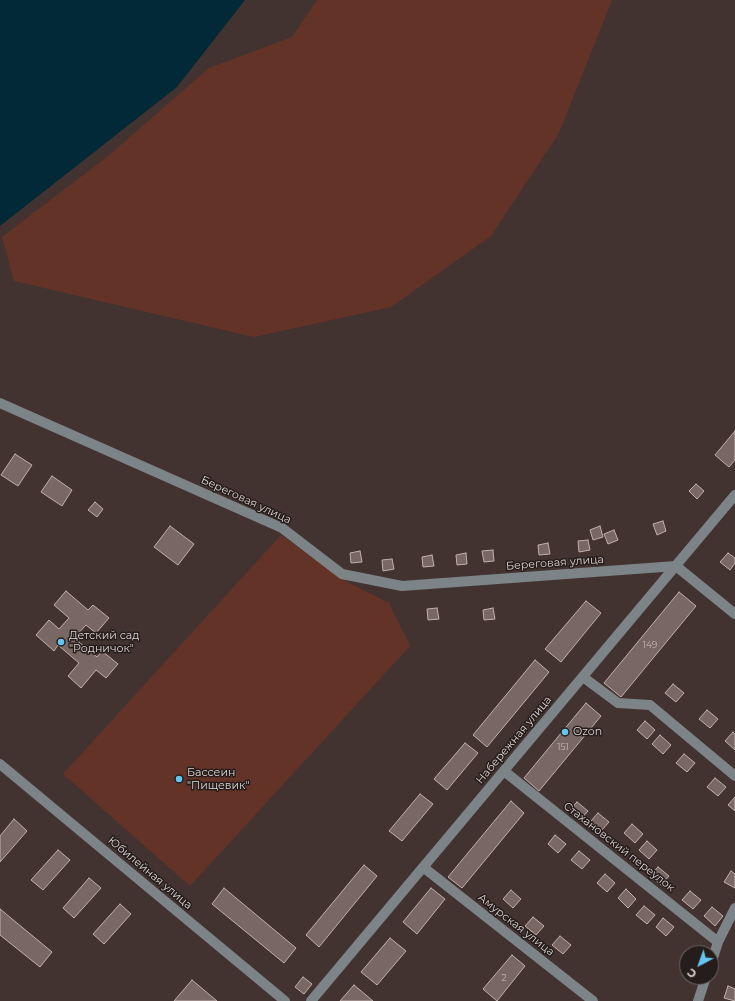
<!DOCTYPE html>
<html>
<head>
<meta charset="utf-8">
<style>
	body { margin:0 }
	#map { position:relative; width:735px; height:1001px; overflow:hidden; background:#423330; font-family:Montserrat,sans-serif }
	canvas { display:block }
	.north { position:absolute; left:679px; top:945px; width:40px; height:40px; box-sizing:border-box; background:#241d1b; border:1px solid #6f6765; border-radius:50%; rotate:221deg; font-size:11px; font-weight:700; line-height:16px; text-align:center; color:#dfd5d3 }
	.north::after { content:''; display:block; margin:auto; width:14px; height:18px; background:#65c5ee; clip-path:polygon(50% 0,100% 100%,50% 72%,0 100%) }
</style>
</head>
<body>
<div id="map">
<canvas width="735" height="1001"></canvas>
<div class="north">С</div>
</div>
<script>
const c = document.querySelector('canvas').getContext('2d');
c.lineJoin = 'round';
function paint(path, color) {
  c.fillStyle = color;
  c.fill(path, 'evenodd');
}
function shape(rows) {
  const path = new Path2D();
  for (const r of rows) {
    path.moveTo(r[0], r[1]);
    for (let i = 2; i < r.length; i += 2) path.lineTo(r[i], r[i + 1]);
  }
  return path;
}
function stroke(path, color, width, dash) {
  c.strokeStyle = color;
  c.lineWidth = width;
  c.lineCap = dash ? 'butt' : 'round';
  c.setLineDash(dash || []);
  c.stroke(path);
}
function label(font, color, halo, rows, align = 'center') {
  c.font = font + ' Montserrat,sans-serif';
  c.lineWidth = 3;
  c.setLineDash([]);
  c.textBaseline = 'middle';
  c.strokeStyle = halo;
  c.fillStyle = color;
  for (const [text, x, y, turn = 0] of rows) {
    c.save();
    c.translate(x, y);
    c.rotate((+turn || 0) * Math.PI / 180);
    c.textAlign = isNaN(turn) ? turn : align;
    if (halo) c.strokeText(text, 0, 0);
    c.fillText(text, 0, 0);
    c.restore();
  }
}
const green = shape([
	[317,0,612,0,559,133,491,236,391,307,254,337,14,281,2,237,108,156,209,68,292,37],
	[281,535,347,582,389,603,410,646,190,886,63,774]
]);
const water = shape([
	[0,0,245,0,177,87,0,226]
]);
const building = shape([
	[735,431,735,460,729,467,715,455,735,431],
	[15,454,32,465,18,486,1,475,15,454],
	[52,476,72,490,62,506,41,492,52,476],
	[696,484,704,491,697,499,689,491,696,484],
	[95,502,103,509,97,517,88,510,95,502],
	[663,521,666,531,657,535,653,524,663,521],
	[170,526,194,544,178,565,154,547,170,526],
	[600,526,603,537,593,540,590,530,600,526],
	[614,530,618,540,608,544,604,534,614,530],
	[588,540,590,550,579,552,578,541,588,540],
	[548,543,550,554,539,555,538,545,548,543],
	[493,550,494,561,484,562,482,551,493,550],
	[360,551,362,562,351,563,350,553,360,551],
	[466,553,467,564,457,565,456,555,466,553],
	[728,553,735,558,735,563,730,570,720,562,728,553],
	[432,555,434,566,423,567,422,557,432,555],
	[392,559,394,569,383,571,382,560,392,559],
	[66,591,88,610,93,605,109,618,96,633,86,625,74,638,97,657,102,651,118,664,106,678,96,670,81,688,68,676,79,663,58,645,54,651,36,635,49,620,59,629,69,618,54,605,66,591],
	[679,592,696,606,621,697,604,683,679,592],
	[586,601,601,613,561,662,545,649,586,601],
	[437,608,439,619,428,620,427,609,437,608],
	[493,608,495,619,484,620,483,610,493,608],
	[535,660,549,672,487,747,473,735,535,660],
	[673,684,684,693,676,702,665,693,673,684],
	[586,703,601,716,539,791,524,778,586,703],
	[707,710,718,719,710,728,699,719,707,710],
	[645,721,655,730,647,739,637,730,645,721],
	[733,732,735,734,735,750,725,741,733,732],
	[660,735,671,745,663,754,652,744,660,735],
	[465,743,478,753,447,790,434,779,465,743],
	[684,754,695,763,687,772,676,763,684,754],
	[715,778,726,787,718,796,707,787,715,778],
	[420,794,433,804,402,841,389,831,420,794],
	[735,797,735,811,728,805,735,797],
	[511,801,524,813,462,888,448,877,511,801],
	[577,802,588,811,580,820,569,811,577,802],
	[598,813,609,822,601,831,590,822,598,813],
	[14,819,27,831,0,862,0,836,14,819],
	[632,824,643,834,635,843,624,833,632,824],
	[555,835,566,844,558,853,548,844,555,835],
	[647,841,657,850,649,859,639,850,647,841],
	[58,850,70,860,43,890,31,880,58,850],
	[579,851,590,860,582,869,571,860,579,851],
	[364,865,377,876,319,947,306,935,364,865],
	[658,867,669,876,661,885,650,876,658,867],
	[731,871,735,874,735,888,724,882,731,871],
	[605,874,615,883,607,892,597,883,605,874],
	[89,878,101,888,74,918,63,908,89,878],
	[224,888,296,948,284,963,212,904,224,888],
	[431,888,445,899,417,934,403,922,431,888],
	[626,889,636,899,628,908,618,898,626,889],
	[511,890,521,899,513,908,503,899,511,890],
	[690,891,701,900,693,909,682,900,690,891],
	[120,904,131,914,104,944,93,934,120,904],
	[644,906,655,915,647,924,636,915,644,906],
	[712,907,723,916,715,926,704,916,712,907],
	[0,909,52,952,40,967,0,935,0,909],
	[533,917,544,926,536,935,525,926,533,917],
	[663,918,674,927,666,936,656,927,663,918],
	[560,936,571,945,563,954,552,945,560,936],
	[390,938,406,951,377,985,361,972,390,938],
	[512,955,525,966,497,1001,483,989,512,955],
	[303,977,312,984,304,994,295,987,303,977],
	[192,980,217,1001,174,1001,192,980],
	[354,985,373,1001,340,1001,354,985],
	[728,986,735,989,735,1001,724,998,728,986]
]);
const minor = shape([
	[0,403,282,528,342,574,402,586,676,566,735,614],
	[583,677,618,703,650,705,735,776],
	[0,764,285,1001],
	[504,771,718,942],
	[423,867,593,1001],
	[711,964,718,942,735,908],
	[311,1001,735,495],
	[698,1001,706,977]
]);
const markers = [
	[61,642,4,"#65c5ee"],
	[565,732,4,"#65c5ee"],
	[179,779,4,"#65c5ee"]
];
const numberNames = [
	["149",650,645],
	["151",563,747],
	["2",504,978]
];
const streetNames = [
	["Береговая улица",246,500,25],
	["Береговая улица",555,563,-4],
	["Набережная улица",514,740,-50],
	["Стахановский переулок",619,847,38],
	["Юбилейная улица",150,873,40],
	["Амурская улица",516,925,38]
];
const poiNames = [
	["Детский сад",69,636],
	["\"Родничок\"",69,649],
	["Ozon",573,732],
	["Бассеин",187,773],
	["\"Пищевик\"",187,786]
];
paint(green, '#643328');
paint(water, '#012938');
paint(building, '#786763');
stroke(building, '#c2b0ac', 1);
stroke(minor, '#7d8488', 10);
for (const [x, y, r, color] of markers) {
  const dot = new Path2D();
  dot.arc(x, y, r, 0, 2 * Math.PI);
  c.fillStyle = color;
  c.fill(dot);
  stroke(dot, '#241d1b', 1.5);
}
label('9px', '#c5bab7', null, numberNames);
label('11px', '#dfd5d3', '#241d1b', streetNames);
label('11px', '#dfd5d3', '#241d1b', poiNames, 'left');
</script>
</body>
</html>
